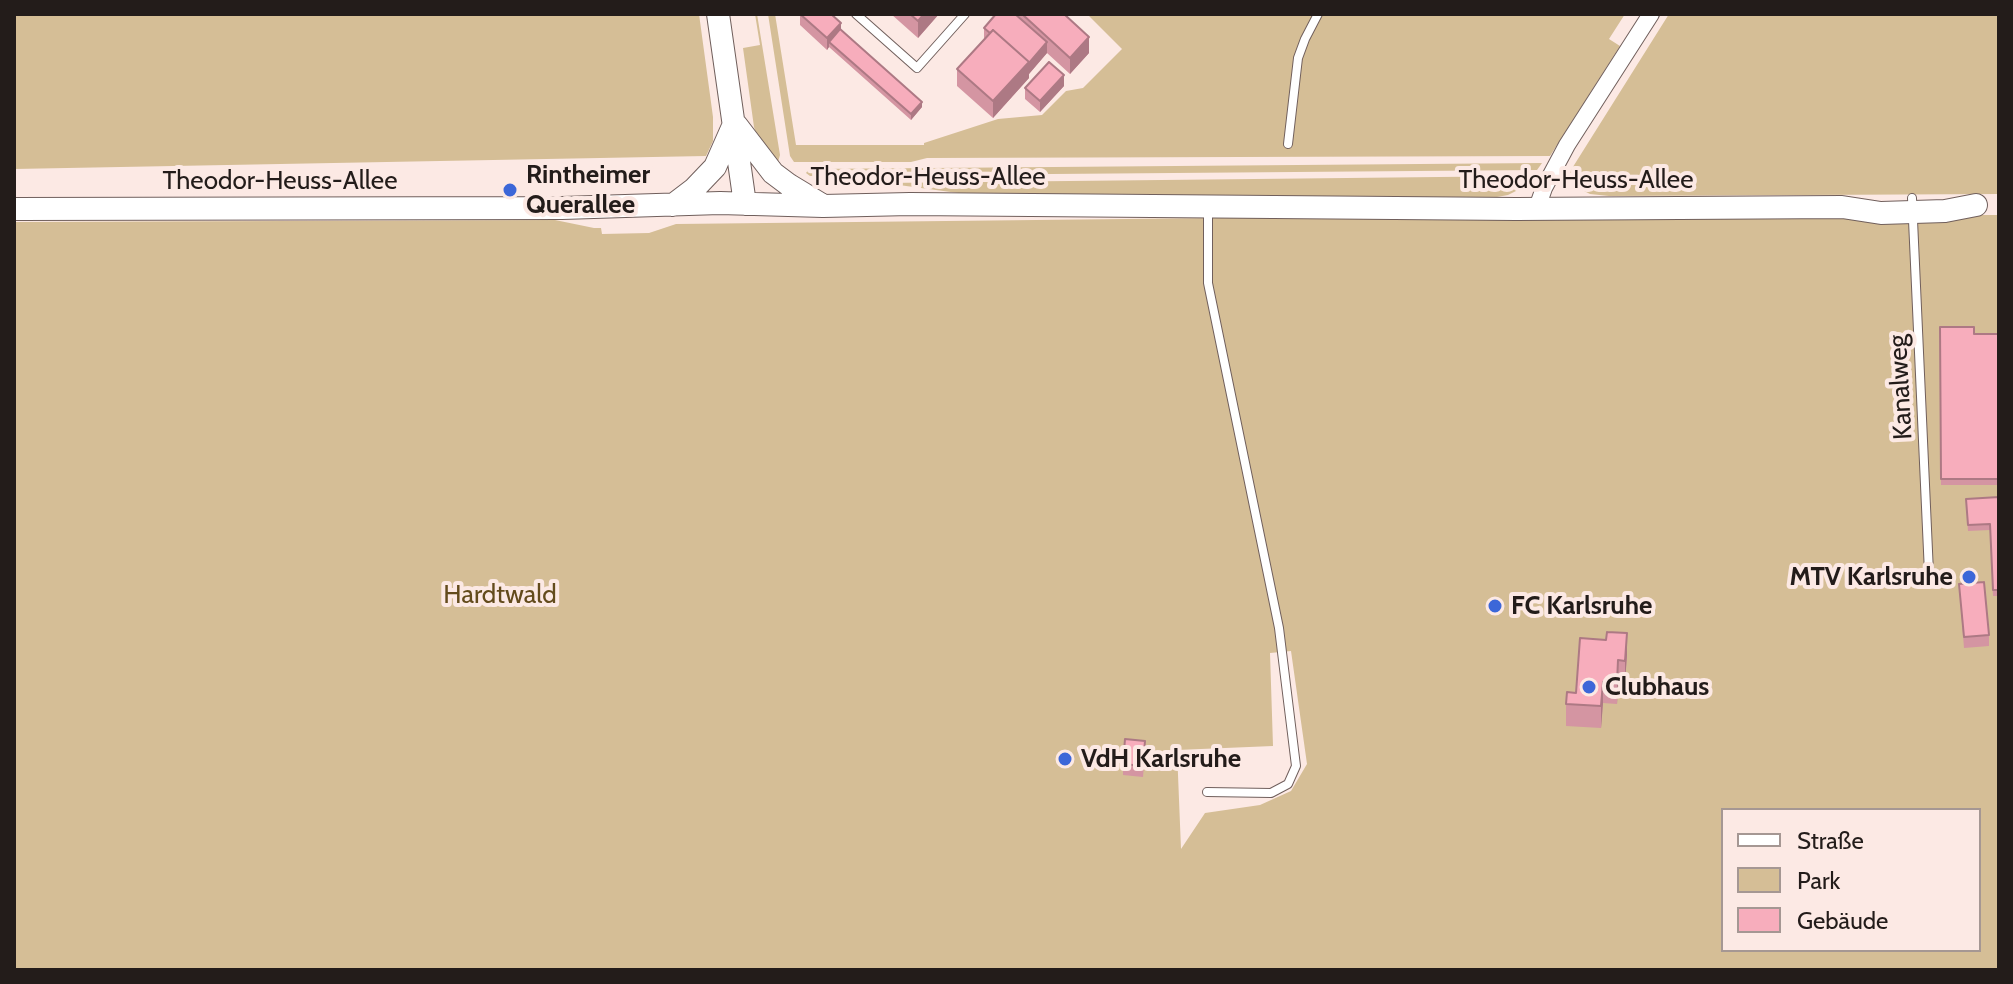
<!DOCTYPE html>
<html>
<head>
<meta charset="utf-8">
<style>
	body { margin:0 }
	#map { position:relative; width:2013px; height:984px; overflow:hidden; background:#fce9e4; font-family:Cabin,sans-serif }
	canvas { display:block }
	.frame { position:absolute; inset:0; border:16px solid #231c1a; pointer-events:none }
	.legend { position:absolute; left:1721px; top:808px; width:260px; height:144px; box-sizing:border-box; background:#fce9e4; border:2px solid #a59793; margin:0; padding:10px 14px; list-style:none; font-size:24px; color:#231c1a }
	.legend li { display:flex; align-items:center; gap:16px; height:40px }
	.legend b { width:40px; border:2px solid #a59793 }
</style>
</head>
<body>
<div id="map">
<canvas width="2013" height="984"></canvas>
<div class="frame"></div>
<ul class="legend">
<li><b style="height:10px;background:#fff"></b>Straße</li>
<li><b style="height:22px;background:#d5be96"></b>Park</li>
<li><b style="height:22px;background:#f7adbc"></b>Gebäude</li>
</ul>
</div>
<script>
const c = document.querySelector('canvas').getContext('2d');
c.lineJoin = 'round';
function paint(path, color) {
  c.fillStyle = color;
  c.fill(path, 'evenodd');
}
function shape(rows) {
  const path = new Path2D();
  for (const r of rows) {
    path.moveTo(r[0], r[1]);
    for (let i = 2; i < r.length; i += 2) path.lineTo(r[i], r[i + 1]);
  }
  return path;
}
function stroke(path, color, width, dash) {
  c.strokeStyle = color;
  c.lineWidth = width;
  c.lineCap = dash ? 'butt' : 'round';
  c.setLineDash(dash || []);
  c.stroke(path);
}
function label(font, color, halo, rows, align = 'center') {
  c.font = font + ' Cabin,sans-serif';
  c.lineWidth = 8;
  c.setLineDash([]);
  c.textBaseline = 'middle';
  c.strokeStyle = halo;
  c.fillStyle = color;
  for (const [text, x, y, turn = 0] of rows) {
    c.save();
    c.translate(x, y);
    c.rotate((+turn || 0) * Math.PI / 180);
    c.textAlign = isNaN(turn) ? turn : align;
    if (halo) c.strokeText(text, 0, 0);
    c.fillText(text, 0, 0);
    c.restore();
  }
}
const green = shape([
	[14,14,699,14,713,117,713,141,706,156,14,169],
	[755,14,757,14,780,155,778,162,757,136,754,127,743,48,760,45],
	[768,14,775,14,796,145,924,145,924,143,998,119,1042,115,1066,91,1083,88,1122,49,1087,14,1625,14,1609,39,1620,46,1550,156,927,158,911,162,794,162,790,156],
	[1669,14,1999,14,1999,194,1609,196,1590,194,1580,189,1570,177,1571,170],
	[1542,163,1537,170,810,176,806,173,809,169],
	[1532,176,1520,189,1508,195,1497,197,1268,198,973,195,884,183],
	[1486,215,1999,215,1999,970,14,970,14,222,555,220,594,228,601,228,602,234,649,233,676,224],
	[1291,651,1307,764,1291,791,1260,805,1205,813,1181,849,1177,750,1273,746,1270,653],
	[1723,810,1979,810,1979,950,1723,950]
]);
const lane = shape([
	[856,14,917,68,965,14],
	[1288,144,1298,58,1305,39,1318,14],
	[1912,198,1929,573],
	[1207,792,1271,793,1288,784,1296,766,1279,628,1208,283,1208,210]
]);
const street = shape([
	[1537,208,1544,188,1567,145,1651,14]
]);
const secondary = shape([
	[718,14,745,204],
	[737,126,773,173,789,185,822,205],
	[673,205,694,189,715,167,734,124],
	[14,209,562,208,720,203,823,206,910,204,1516,209,1842,207,1881,213,1945,211,1976,205]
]);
const wall = shape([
	[800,14,841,30,922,107,911,120,829,47,827,50,800,25],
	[891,14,939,14,918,38],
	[996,14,1064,14,1089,53,1070,74,1047,53,1029,74,1029,78,993,118,957,86,957,69,984,39,984,28],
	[1064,86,1040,112,1025,99,1025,88],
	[1940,327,1974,334,1999,334,1999,485,1941,485],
	[1999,497,1999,596,1993,596,1990,530,1968,531,1966,499],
	[1959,584,1989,635,1989,646,1964,648],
	[1580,638,1627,655,1625,682,1618,682,1617,704,1603,703,1601,728,1566,726,1566,704,1576,693],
	[1145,752,1143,777,1123,775,1123,764]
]);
const shadedWall = shape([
	[924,14,939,14,918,38,918,21],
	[841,23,841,34,829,42,829,47,827,50,827,38],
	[1089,37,1089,53,1070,74,1070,58],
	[1047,42,1047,53,1029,74,1029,78,993,118,993,101],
	[1064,75,1064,86,1040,112,1040,101],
	[922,102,922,107,911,120,911,114],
	[1627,633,1627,655,1625,682,1625,661],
	[1618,660,1618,682,1617,704,1617,683],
	[1603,682,1603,703,1601,728,1601,706]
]);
const building = shape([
	[800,14,831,14,841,23,827,38,800,14],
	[910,14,924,14,918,21,910,14],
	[996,14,1015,14,1047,42,1029,63,1029,62,993,30,990,33,984,28,996,14],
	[1022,14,1064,14,1089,37,1070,58,1022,14],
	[840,29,922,102,911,114,829,42,840,29],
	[993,30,1029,62,993,101,957,69,993,30],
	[1049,62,1064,75,1040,101,1025,88,1049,62],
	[1940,327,1974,327,1974,334,1999,334,1999,479,1941,479,1940,327],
	[1999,497,1999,590,1993,590,1990,524,1968,525,1966,499,1999,497],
	[1984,582,1989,635,1964,637,1959,584,1984,582],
	[1607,632,1627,633,1625,661,1618,660,1617,683,1603,682,1601,706,1566,704,1567,692,1576,693,1580,638,1606,640,1607,632],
	[1125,739,1145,741,1143,766,1123,764,1125,739]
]);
const markers = [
	[510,190,8,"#3c67d8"],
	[1969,577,8,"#3c67d8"],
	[1495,606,8,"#3c67d8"],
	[1589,687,8,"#3c67d8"],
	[1065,759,8,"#3c67d8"]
];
const poiNames = [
	["Rintheimer",526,175],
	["Querallee",526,205],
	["MTV Karlsruhe",1953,577,"right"],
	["FC Karlsruhe",1511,606],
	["Clubhaus",1605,687],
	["VdH Karlsruhe",1081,759]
];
const streetNames = [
	["Theodor-Heuss-Allee",928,177],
	["Theodor-Heuss-Allee",1576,180],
	["Theodor-Heuss-Allee",280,181],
	["Kanalweg",1901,387,-93]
];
const parkNames = [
	["Hardtwald",500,595]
];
paint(green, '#d5be96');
stroke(lane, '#705f5c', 10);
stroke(street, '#705f5c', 18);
stroke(secondary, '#705f5c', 24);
stroke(lane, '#fff', 8);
stroke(street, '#fff', 16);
stroke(secondary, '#fff', 22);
paint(wall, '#d495a2');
paint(shadedWall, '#ad7984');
paint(building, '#f7adbc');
stroke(building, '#ad7984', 2);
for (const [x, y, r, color] of markers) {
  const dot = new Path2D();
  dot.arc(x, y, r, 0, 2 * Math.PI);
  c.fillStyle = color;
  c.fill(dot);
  stroke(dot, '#fce9e4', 3);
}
label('bold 26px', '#231c1a', '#fce9e4', poiNames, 'left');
label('26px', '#231c1a', '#fce9e4', streetNames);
label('26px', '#634b1c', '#fce9e4', parkNames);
</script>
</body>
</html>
